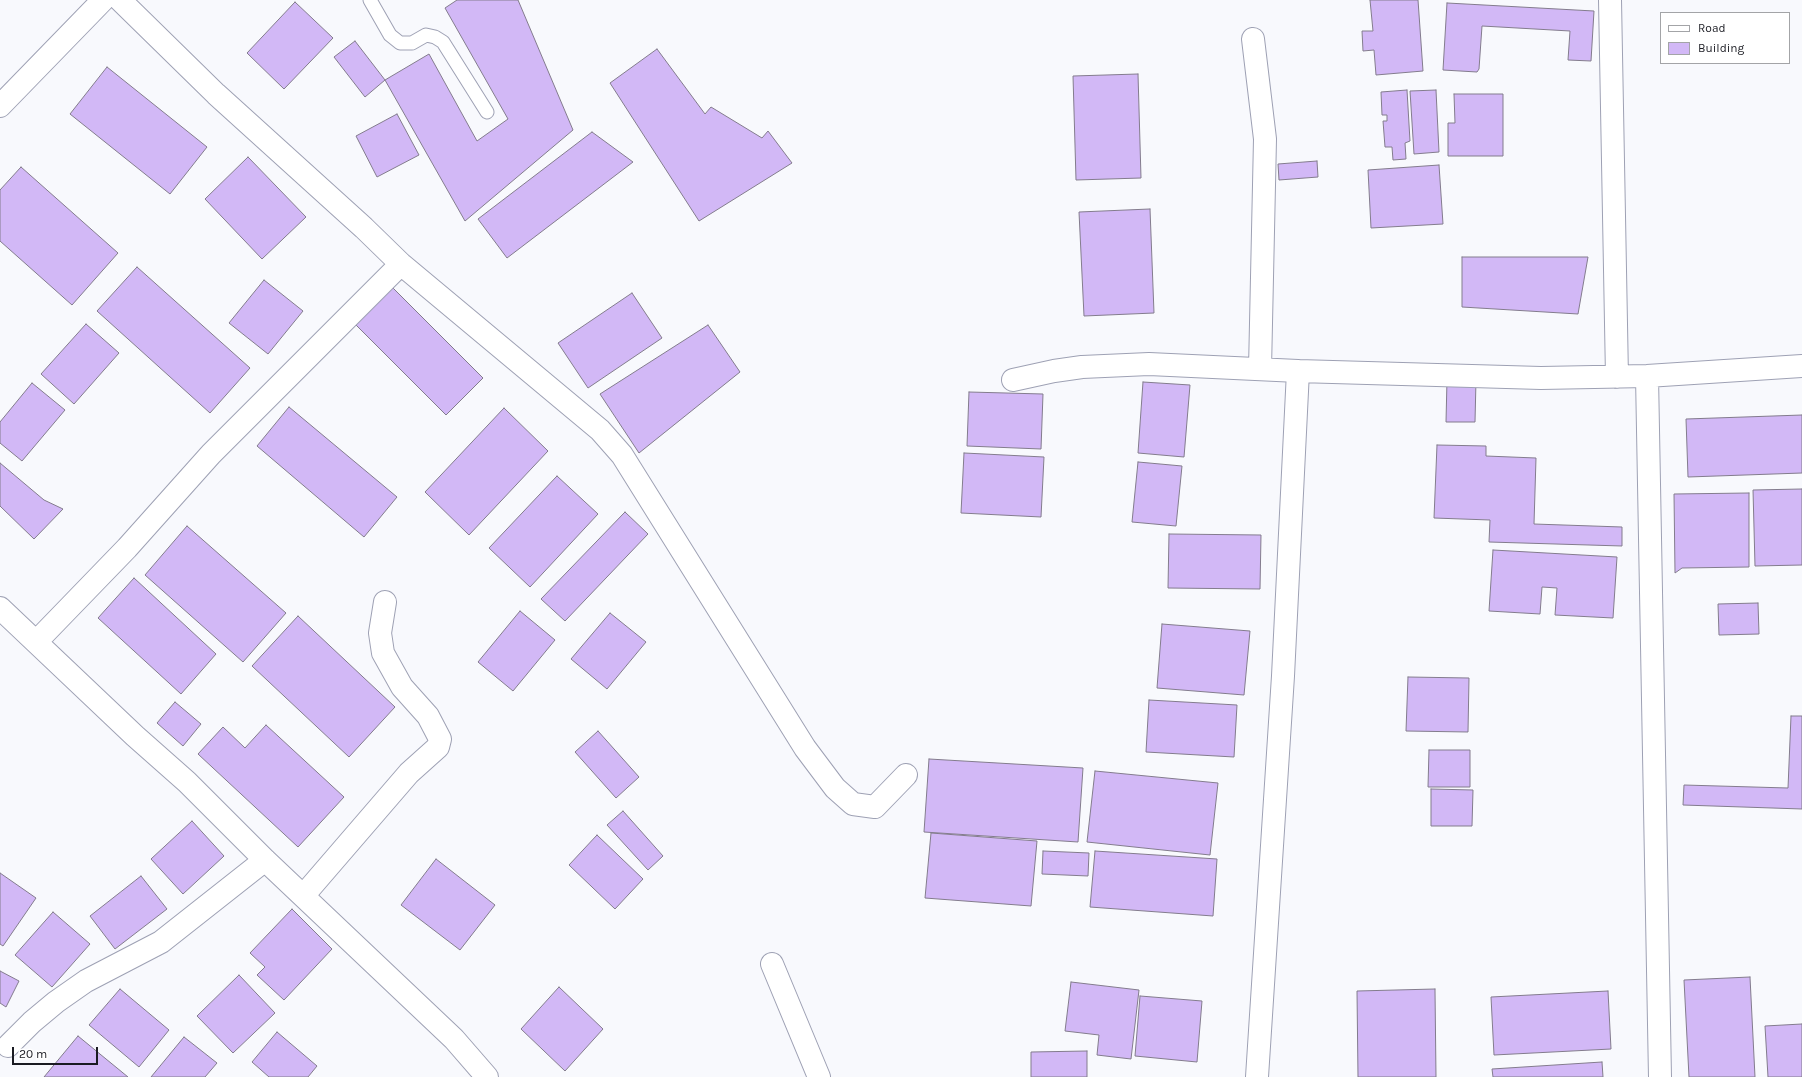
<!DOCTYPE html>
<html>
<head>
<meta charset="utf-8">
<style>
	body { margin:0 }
	#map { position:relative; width:1802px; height:1077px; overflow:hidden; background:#f8f9fd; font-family:Karla,sans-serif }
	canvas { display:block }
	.legend { position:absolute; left:1660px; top:12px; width:130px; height:52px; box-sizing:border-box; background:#fff; border:1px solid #a3a4a7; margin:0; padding:5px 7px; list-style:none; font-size:12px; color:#1a1b22 }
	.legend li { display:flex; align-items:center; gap:8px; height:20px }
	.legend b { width:20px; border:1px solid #a3a4a7 }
	.scale { position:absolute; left:12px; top:1047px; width:86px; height:18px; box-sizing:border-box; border:2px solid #1a1b22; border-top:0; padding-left:5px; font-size:12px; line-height:14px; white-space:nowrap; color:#1a1b22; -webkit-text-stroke:3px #fff; paint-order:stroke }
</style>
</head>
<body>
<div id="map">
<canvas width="1802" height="1077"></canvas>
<ul class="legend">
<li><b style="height:5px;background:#fff"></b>Road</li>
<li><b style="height:11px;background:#d2b8f6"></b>Building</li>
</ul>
<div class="scale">20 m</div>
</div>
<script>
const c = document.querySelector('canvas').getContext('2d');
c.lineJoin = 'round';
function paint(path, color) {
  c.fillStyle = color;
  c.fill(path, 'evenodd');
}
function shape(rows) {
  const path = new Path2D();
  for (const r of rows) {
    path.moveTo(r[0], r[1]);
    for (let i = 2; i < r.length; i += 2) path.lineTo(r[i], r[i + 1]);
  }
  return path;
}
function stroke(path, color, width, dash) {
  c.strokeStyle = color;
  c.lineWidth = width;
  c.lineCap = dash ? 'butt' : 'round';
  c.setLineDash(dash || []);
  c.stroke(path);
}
const building = shape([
	[457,0,518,0,573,130,465,221,385,80,429,54,477,141,508,119,445,8,457,0],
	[1370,0,1418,0,1423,71,1376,75,1374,50,1363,51,1362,31,1373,31,1370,0],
	[295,2,333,38,284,89,247,53,295,2],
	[1447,3,1594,11,1591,61,1568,60,1570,31,1482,26,1479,69,1477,72,1443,70,1447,3],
	[355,41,385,80,365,97,334,57,355,41],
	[657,49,705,114,711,107,762,138,768,131,792,163,699,221,610,83,657,49],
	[107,67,207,147,170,194,70,114,107,67],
	[1138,74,1141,178,1076,180,1073,76,1138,74],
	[1407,90,1410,141,1405,143,1406,159,1393,160,1392,147,1385,147,1383,121,1387,121,1387,115,1382,115,1381,92,1407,90],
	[1436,90,1439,152,1414,154,1410,91,1436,90],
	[1454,94,1503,94,1503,156,1448,156,1448,123,1455,123,1454,94],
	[397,114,419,155,377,177,356,136,397,114],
	[592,132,633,162,507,258,478,219,592,132],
	[248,157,306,217,262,259,205,199,248,157],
	[1317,161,1318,177,1279,180,1278,164,1317,161],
	[1439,165,1443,224,1371,228,1368,170,1439,165],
	[21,167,118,253,72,305,0,241,0,190,21,167],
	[1150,209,1154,313,1084,316,1079,212,1150,209],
	[1462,257,1588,257,1578,314,1462,307,1462,257],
	[137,267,250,368,210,413,97,311,137,267],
	[264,280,303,311,268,354,229,323,264,280],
	[392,287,483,378,446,415,355,324,392,287],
	[632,293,662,338,588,388,558,343,632,293],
	[86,324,119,353,74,404,41,374,86,324],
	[708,325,740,372,639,453,600,394,708,325],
	[1447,380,1476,380,1475,422,1446,422,1447,380],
	[1143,382,1190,385,1184,457,1138,453,1143,382],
	[32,383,65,410,22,461,0,443,0,422,32,383],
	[969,392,1043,394,1041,449,967,446,969,392],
	[289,407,397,497,364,537,257,446,289,407],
	[504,408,548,451,469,535,425,492,504,408],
	[1802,415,1802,473,1688,477,1686,419,1802,415],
	[1437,445,1486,446,1486,456,1536,458,1534,524,1622,527,1622,546,1489,542,1490,520,1434,518,1437,445],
	[964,453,1044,457,1041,517,961,513,964,453],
	[1138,462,1182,466,1176,526,1132,522,1138,462],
	[0,463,44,500,63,509,34,539,0,506,0,463],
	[557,476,598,514,530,587,489,548,557,476],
	[1802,489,1802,565,1755,566,1753,490,1802,489],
	[1749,493,1749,567,1682,568,1675,573,1674,494,1749,493],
	[625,512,648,534,565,621,541,599,625,512],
	[187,526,286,613,243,662,145,575,187,526],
	[1169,534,1261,535,1260,589,1168,588,1169,534],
	[1493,550,1617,557,1613,618,1555,615,1557,588,1542,587,1540,614,1489,611,1493,550],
	[134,578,216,654,181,694,98,618,134,578],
	[1758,603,1759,634,1719,635,1718,604,1758,603],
	[520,611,555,640,513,691,478,662,520,611],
	[610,613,646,642,607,689,571,659,610,613],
	[298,616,395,707,349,757,252,666,298,616],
	[1162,624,1250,631,1244,695,1157,688,1162,624],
	[1408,677,1469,678,1468,732,1406,731,1408,677],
	[1149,700,1237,705,1234,757,1146,752,1149,700],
	[175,702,201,724,183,746,157,723,175,702],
	[1791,716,1802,716,1802,809,1683,805,1684,785,1788,788,1791,716],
	[266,725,344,797,298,847,198,754,223,727,245,748,266,725],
	[598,731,639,777,616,798,575,752,598,731],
	[1429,750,1470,750,1470,787,1428,787,1429,750],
	[929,759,1083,768,1078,842,924,832,929,759],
	[1095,771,1218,783,1210,855,1087,842,1095,771],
	[1431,789,1473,790,1472,826,1431,826,1431,789],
	[623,811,663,856,648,870,607,825,623,811],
	[192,821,224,856,183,894,151,859,192,821],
	[931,833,1037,841,1031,906,925,898,931,833],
	[597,835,643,879,615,909,569,865,597,835],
	[1043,851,1089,853,1088,876,1042,874,1043,851],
	[1095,851,1217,859,1213,916,1090,907,1095,851],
	[436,859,495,905,460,950,401,905,436,859],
	[0,873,36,898,3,946,0,944,0,873],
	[141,876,167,909,115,949,90,916,141,876],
	[292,909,332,949,284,1000,257,975,265,967,250,953,292,909],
	[53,912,90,944,52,987,15,955,53,912],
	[0,971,19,981,6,1007,0,1003,0,971],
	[239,975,275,1013,233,1053,197,1016,239,975],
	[1750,977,1755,1077,1689,1077,1684,980,1750,977],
	[1071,982,1139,990,1131,1059,1097,1055,1099,1035,1065,1031,1071,982],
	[559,987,603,1029,565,1071,521,1029,559,987],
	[120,989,169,1030,139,1067,89,1025,120,989],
	[1435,989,1436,1077,1358,1077,1357,991,1435,989],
	[1608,991,1611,1049,1494,1055,1491,997,1608,991],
	[1140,996,1202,1001,1197,1062,1135,1056,1140,996],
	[1802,1024,1802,1077,1768,1077,1765,1026,1802,1024],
	[277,1032,317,1066,308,1077,269,1077,252,1062,277,1032],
	[78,1036,128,1077,44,1077,78,1036],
	[184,1037,217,1063,205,1077,151,1077,184,1037],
	[1087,1051,1087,1077,1031,1077,1031,1052,1087,1051],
	[1602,1062,1603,1077,1493,1077,1492,1069,1602,1062]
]);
const lane = shape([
	[370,0,390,35,400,43,412,43,426,35,435,37,443,42,487,112]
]);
const street = shape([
	[120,0,216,94,364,228,401,264,600,430,622,455,805,748,835,788,853,804,875,807,906,775],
	[1610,0,1617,377],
	[1253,39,1265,139,1260,369],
	[0,106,103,0],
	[1647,376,1660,1077],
	[1013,380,1054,371,1082,367,1149,364,1298,371,1541,378,1647,376,1802,366],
	[0,608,135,736,187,782,265,860,454,1039,487,1077],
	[37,641,127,548,211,454,401,264],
	[303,896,409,773,438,747,440,739,428,716,402,687,383,653,380,633,385,602],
	[772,964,819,1077],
	[8,1046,32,1022,56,1002,86,981,161,942,265,860],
	[1257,1077,1283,676,1298,371]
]);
paint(building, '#d2b8f6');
stroke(building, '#837c8d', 1);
stroke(lane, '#9ea1b4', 15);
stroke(street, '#9ea1b4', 24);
stroke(lane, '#fff', 13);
stroke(street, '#fff', 22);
</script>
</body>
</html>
